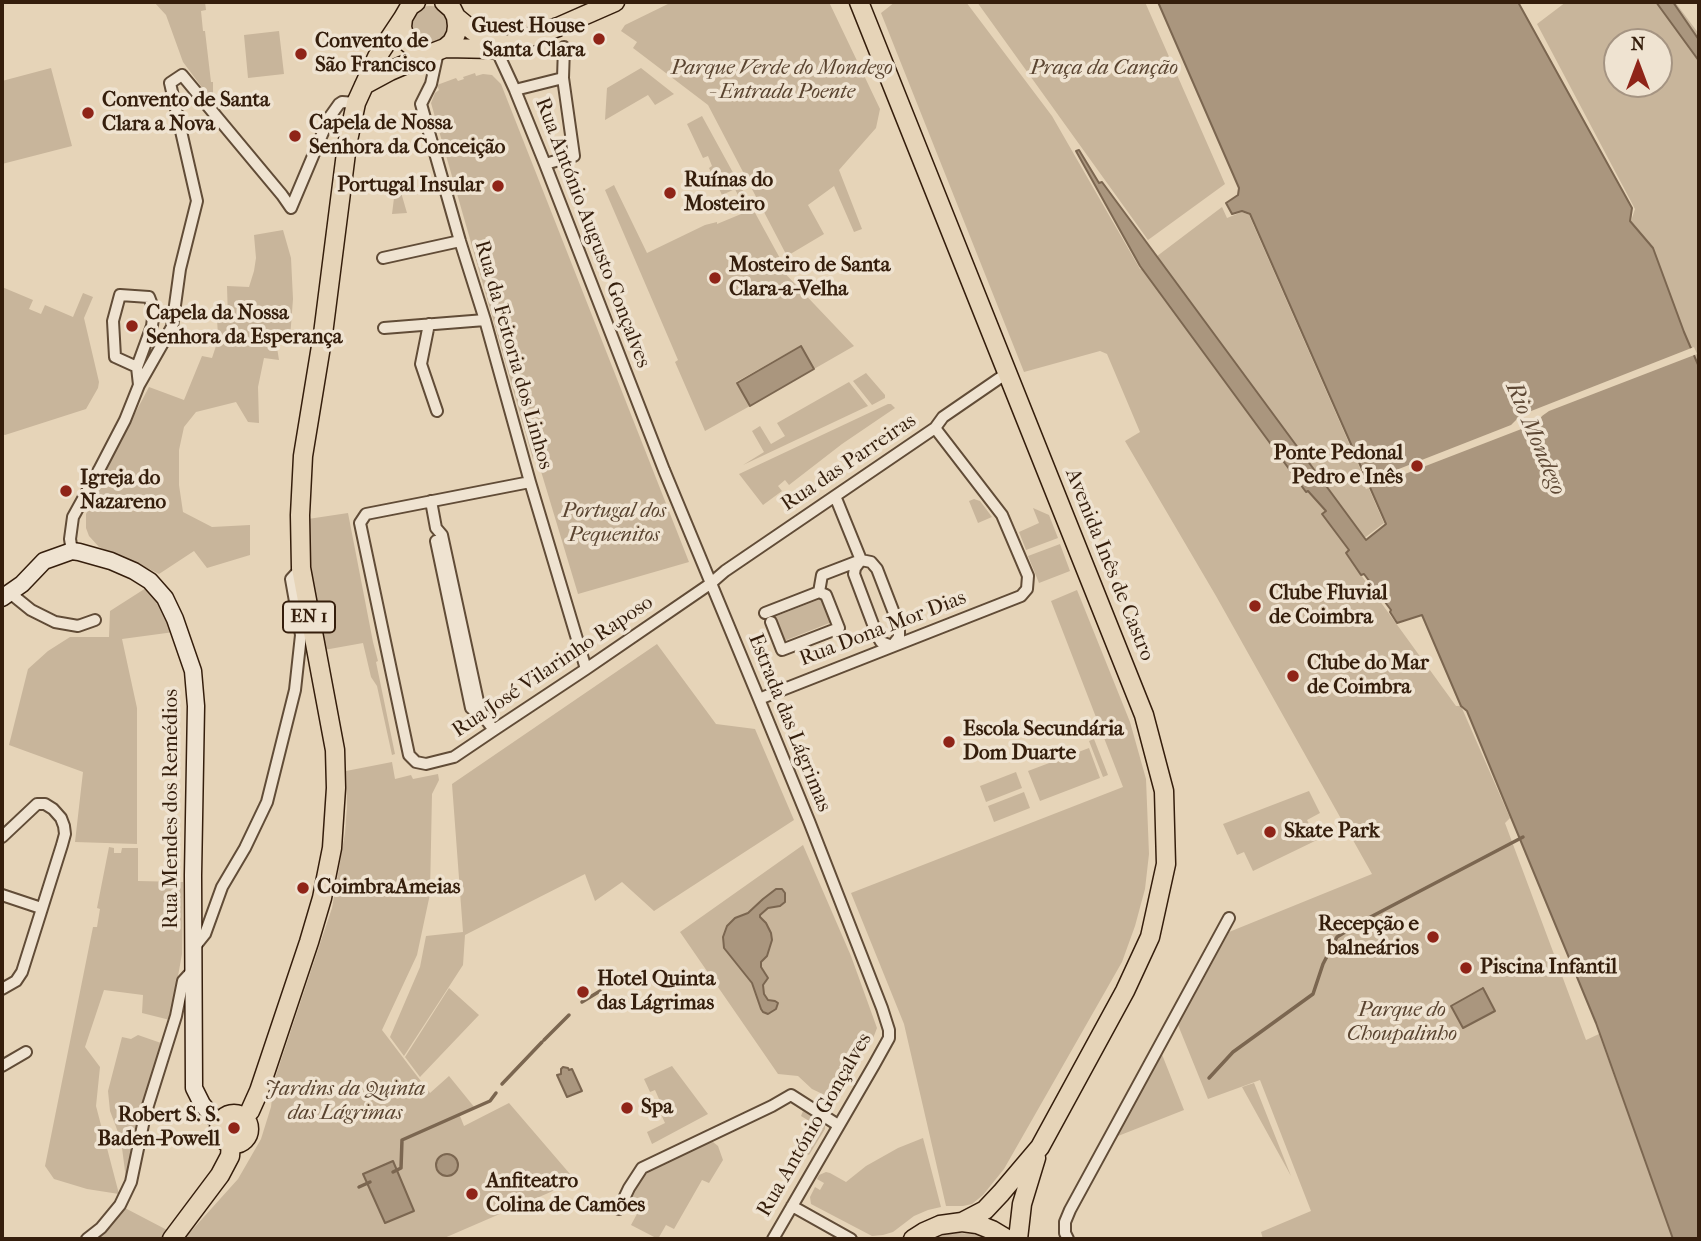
<!DOCTYPE html>
<html>
<head>
<meta charset="utf-8">
<style>
	body { margin:0 }
	#map { position:relative; width:1701px; height:1241px; overflow:hidden; background:#e6d4b8; font-family:"IM FELL French Canon",serif }
	canvas { display:block }
	.frame { position:absolute; inset:0; border:4px solid #351e0c; pointer-events:none }
	.north { position:absolute; left:1603px; top:28px; width:70px; height:70px; box-sizing:border-box; background:#efe3d1; border:2px solid #a59482; border-radius:50%; rotate:0deg; font-size:19px; font-weight:700; line-height:28px; text-align:center; color:#351e0c }
	.north::after { content:''; display:block; margin:auto; width:24px; height:32px; background:#8f2418; clip-path:polygon(50% 0,100% 100%,50% 72%,0 100%) }
</style>
</head>
<body>
<div id="map">
<canvas width="1701" height="1241"></canvas>
<div class="frame"></div>
<div class="north">N</div>
</div>
<script>
const c = document.querySelector('canvas').getContext('2d');
c.lineJoin = 'round';
function paint(path, color) {
  c.fillStyle = color;
  c.fill(path, 'evenodd');
}
function shape(rows) {
  const path = new Path2D();
  for (const r of rows) {
    if (r.length === 3) {
      path.moveTo(r[0] + r[2], r[1]);
      path.arc(r[0], r[1], r[2], 0, 2 * Math.PI);
      continue;
    }
    path.moveTo(r[0], r[1]);
    for (let i = 2; i < r.length; i += 2) path.lineTo(r[i], r[i + 1]);
  }
  return path;
}
function stroke(path, color, width, dash) {
  c.strokeStyle = color;
  c.lineWidth = width;
  c.lineCap = dash ? 'butt' : 'round';
  c.setLineDash(dash || []);
  c.stroke(path);
}
function label(font, color, halo, rows, align = 'center') {
  c.font = font + ' "IM FELL French Canon",serif';
  c.lineWidth = 7;
  c.setLineDash([]);
  c.textBaseline = 'middle';
  c.strokeStyle = halo;
  c.fillStyle = color;
  for (const [text, x, y, turn = 0] of rows) {
    c.save();
    c.translate(x, y);
    c.rotate((+turn || 0) * Math.PI / 180);
    c.textAlign = isNaN(turn) ? turn : align;
    if (halo) c.strokeText(text, 0, 0);
    c.fillText(text, 0, 0);
    c.restore();
  }
}
const green = shape([
	[154,2,205,2,206,10,201,11,203,31,205,31,211,82,213,82,213,97,209,97,183,62,166,15],
	[672,2,829,2,880,109,876,128,839,170,862,229,854,232,834,186,808,205,824,234,787,256,708,105,633,48,637,42,621,31,625,25],
	[895,2,966,2,1052,116,1140,269,1222,207,1227,218,1242,212,1249,215,1384,523,1345,553,1456,706,1461,706,1510,818,1505,823,1586,1040,1599,1034,1673,1239,1263,1239,1261,1232,1311,1211,1260,1080,1208,1099,1178,1025,1229,932,1372,874,1216,596,1125,441,1140,432,1107,354,1100,351,1024,372,881,13],
	[977,2,1145,2,1225,184,1148,240],
	[1566,2,1675,2,1699,34,1699,365,1684,332,1653,248,1631,221,1635,209,1537,24],
	[1617,42,1659,42,1659,84,1617,84],
	[430,25,19],
	[279,31,284,74,248,78,244,35],
	[51,68,72,146,2,164,2,81],
	[641,68,674,94,655,105,648,95,605,120,607,88],
	[475,73,476,76,483,74,492,75,501,84,689,562,578,594,537,458,533,459,431,103,435,93,439,90,437,85,456,78,458,81,464,79,463,77],
	[702,116,782,262,777,265,854,346,814,369,800,346,736,382,750,406,705,431,675,362,678,360,605,190,614,185,647,253,705,225,717,222,717,224,746,212,735,189,722,195,709,168,712,166,708,156,703,158,687,124],
	[400,189,407,213,392,214,395,190],
	[283,230,291,258,293,299,290,338,275,335,279,360,264,358,258,387,259,423,248,422,236,402,196,412,184,427,179,450,179,485,183,512,212,527,250,525,250,555,207,568,194,551,159,574,121,555,119,557,99,547,89,536,86,528,86,514,92,503,90,498,149,387,184,400,202,356,212,358,217,343,222,343,222,336,218,336,217,319,228,319,227,286,249,287,254,271,256,258,254,235],
	[2,287,33,300,29,309,41,314,45,305,73,317,83,293,93,297,84,318,99,382,98,388,86,409,5,435,2,434],
	[866,373,885,395,885,398,872,405,853,381],
	[849,382,868,406,743,465,764,452,752,431,760,426,771,444,785,436,777,423],
	[888,404,891,404,895,408,842,444,789,485,785,480,778,486,782,491,763,505,739,474],
	[974,499,980,501,992,517,978,523,969,501],
	[1033,508,1049,515,1058,538,1026,550,1019,532,1039,523],
	[348,513,373,642,378,661,376,662,395,754,392,755,377,686,371,677,363,643,324,650,309,567,308,519],
	[1060,544,1070,571,1039,583,1028,556],
	[146,588,160,603,174,632,122,639,137,708,137,844,75,842,83,772,9,745,28,669,48,651,70,637,109,637,110,611],
	[1077,590,1130,722,1146,779,1149,854,1145,889,1135,926,1122,962,1004,1169,983,1195,972,1204,963,1206,946,1206,904,1024,851,893,1123,787,1051,601],
	[823,598,832,622,784,641,774,617],
	[657,644,716,724,755,729,794,820,654,911,622,882,595,901,585,874,465,935,463,965,404,1056,390,1037,420,967,426,936,463,932,452,784],
	[1094,739,1108,775,1103,777,1089,741],
	[1089,748,1100,778,1040,801,1028,771],
	[392,762,395,779,411,775,413,779,438,774,439,780,432,794,430,894,417,955,382,1030,430,1093,449,1076,475,1108,460,1116,464,1126,509,1103,576,1181,442,1239,184,1239,238,1179,261,1139,271,1107,274,1081,332,908,345,833,347,806,346,771],
	[1016,772,1022,788,986,802,980,786],
	[1309,791,1320,813,1307,820,1317,840,1253,871,1244,852,1237,855,1223,824],
	[1024,792,1030,808,994,822,988,806],
	[803,845,851,956,877,1028,872,1041,857,1058,833,1099,812,1089,798,1076,778,1074,680,932],
	[109,847,114,848,114,853,121,853,122,848,138,848,138,881,183,882,182,954,170,1020,142,1013,143,995,104,990,85,1047,100,1067,96,1106,119,1194,87,1189,54,1179,45,1166,93,927,97,927,100,909,97,908],
	[449,988,479,1015,420,1077,405,1057],
	[138,1035,161,1043,140,1112,127,1179,126,1179,121,1140,110,1111,108,1091,122,1037,131,1039],
	[1161,1052,1184,1110,1118,1136],
	[672,1066,708,1114,652,1144,647,1132,665,1123,659,1110,663,1108,655,1090,650,1092,644,1079],
	[1254,1083,1291,1176,1242,1087],
	[803,1111,825,1125,825,1129,809,1155,804,1152,819,1127,801,1116],
	[923,1138,941,1207,928,1210,914,1216,893,1232,883,1235,872,1236,811,1204,810,1197,815,1187,820,1190,824,1183,817,1179,819,1175,826,1172,830,1173,846,1182,866,1166,898,1148],
	[707,1142,713,1142,718,1146,723,1160,709,1183,702,1180,674,1229,666,1225,658,1239,631,1225,638,1212,626,1205,635,1187,648,1172],
	[125,1208,167,1230,160,1239,96,1239,105,1232],
	[960,1233,973,1234,987,1239,932,1239,948,1234]
]);
const water = shape([
	[1158,2,1518,2,1632,208,1630,221,1653,248,1684,332,1699,367,1699,1239,1673,1239,1596,1023,1467,711,1461,706,1422,615,1397,623,1390,612,1391,610,1364,574,1361,575,1346,553,1349,550,1322,514,1326,511,1308,491,1306,492,1140,266,1076,151,1079,150,1099,183,1102,182,1366,540,1386,524,1250,214,1242,211,1232,214,1226,203,1238,195,1239,188,1158,2],
	[1656,2,1673,2,1699,40,1699,61,1656,2],
	[801,346,814,369,750,406,737,383,801,346],
	[776,889,782,889,785,893,785,902,780,906,768,908,760,915,760,917,766,923,771,933,772,940,767,956,761,962,761,967,768,978,763,985,764,994,768,1000,775,1001,778,1003,776,1009,768,1014,763,1012,761,1009,752,983,724,948,723,937,727,926,735,918,748,913,763,899,776,889],
	[1483,988,1495,1011,1463,1028,1451,1006,1483,988],
	[563,1067,568,1068,569,1070,572,1069,582,1091,567,1097,557,1075,561,1074,561,1069,563,1067],
	[447,1165,11],
	[393,1161,414,1211,385,1223,363,1174,393,1161]
]);
const pier = shape([
	[1694,347,1697,354,1549,411,1542,416,1537,423,1366,489,1363,483,1511,425,1521,415]
]);
const stream = shape([
	[582,1002,600,991],
	[544,1040,569,1015],
	[1209,1078,1233,1052,1313,994,1323,964,1337,937,1361,922,1523,837],
	[502,1084,542,1042],
	[393,1172,401,1168,402,1140,490,1101,496,1093],
	[359,1187,370,1182]
]);
const street = shape([
	[496,49,515,90,545,164,664,470,759,699,809,821,882,1008,889,1030,889,1038,874,1065,773,1239],
	[438,52,431,84,421,104,460,241,485,320,530,482,586,669],
	[515,90,563,78],
	[545,164,574,156,563,78,564,47],
	[383,258,460,241],
	[429,324,421,364,437,411],
	[384,328,485,320],
	[137,367,115,357,113,321,120,295,149,297,154,310,152,326,137,367,139,385],
	[530,482,366,514,360,523,409,755,416,762,426,764,454,757,494,730,586,669,710,584,725,571,935,428,943,417,1007,373],
	[835,496,861,560,871,562,877,569,899,626,899,637,892,646,881,642,877,635,854,574,855,568,861,560],
	[431,501,436,528,442,535,479,706,483,716,494,730],
	[436,541,471,708,483,716],
	[72,551,70,539,73,517,99,470,125,420,139,385,172,327,180,269,197,201,170,83,182,75,282,195,291,208,329,118,339,104,342,102,356,103],
	[10,593,31,610,55,622,78,626,95,620],
	[765,613,819,592,822,575,861,560],
	[771,622,782,650,839,628,826,595,819,592],
	[759,699,1021,596,1027,589,1028,576,1002,515,935,428],
	[2,837,37,804,45,804,53,809,61,818,64,826,65,834,62,845,22,972,16,981,2,989],
	[2,895,41,908],
	[193,949,205,934,222,887,245,848,267,802,295,690,301,635,291,579,301,568],
	[2,1066,26,1052],
	[792,1206,851,1239],
	[619,1209,629,1188,642,1168,772,1106,791,1095,838,1125],
	[87,1239,101,1228,120,1205,131,1182,145,1115,176,1016,183,981,193,970],
	[1068,1239,1065,1233,1065,1222,1070,1210,1229,918]
]);
const secondary = shape([
	[2,598,22,584,44,561,72,551,79,552,111,561,134,571,150,581,165,598,175,619,193,671,196,706,193,875,194,1088,202,1104,211,1115,220,1122]
]);
const primary = shape([
	[416,2,410,6,403,18,402,27,404,35,408,43,415,49,423,52,432,53,445,48,452,42,456,34,457,26,456,17,452,9,444,2],
	[859,2,1144,715,1164,791,1166,864,1150,937,1125,991,1040,1147,1001,1193,985,1210,962,1222],
	[456,17,473,31,489,40,504,44],
	[445,48,496,49,558,27,615,2],
	[364,85,390,71,432,53],
	[234,1129,15],
	[244,1118,250,1111,259,1091,309,942,322,898,332,848,336,788,335,750,301,568,300,515,303,456,323,334,347,145,356,103,377,57,403,18],
	[172,1239,220,1175,230,1156,231,1143],
	[913,1239,924,1232,940,1225,962,1222,977,1224,992,1230,1007,1239],
	[1018,1239,1022,1204,1036,1158]
]);
const markers = [
	[599,39,7,"#8f2418"],
	[301,54,7,"#8f2418"],
	[88,113,7,"#8f2418"],
	[295,136,7,"#8f2418"],
	[498,186,7,"#8f2418"],
	[670,193,7,"#8f2418"],
	[715,278,7,"#8f2418"],
	[132,326,7,"#8f2418"],
	[1417,466,7,"#8f2418"],
	[66,491,7,"#8f2418"],
	[1255,606,7,"#8f2418"],
	[1293,676,7,"#8f2418"],
	[949,742,7,"#8f2418"],
	[1270,832,7,"#8f2418"],
	[303,888,7,"#8f2418"],
	[1433,937,7,"#8f2418"],
	[1466,968,7,"#8f2418"],
	[583,992,7,"#8f2418"],
	[627,1108,7,"#8f2418"],
	[234,1128,7,"#8f2418"],
	[472,1194,7,"#8f2418"]
];
const shields = [
	[309,617,52]
];
const shieldNames = [
	["EN 1",309,617]
];
const poiNames = [
	["Guest House",585,27,"right"],
	["Santa Clara",585,51,"right"],
	["Convento de",315,42],
	["São Francisco",315,66],
	["Convento de Santa",102,101],
	["Clara a Nova",102,125],
	["Capela de Nossa",309,124],
	["Senhora da Conceição",309,148],
	["Ruínas do",684,181],
	["Mosteiro",684,205],
	["Portugal Insular",484,186,"right"],
	["Mosteiro de Santa",729,266],
	["Clara-a-Velha",729,290],
	["Capela da Nossa",146,314],
	["Senhora da Esperança",146,338],
	["Ponte Pedonal",1403,454,"right"],
	["Pedro e Inês",1403,478,"right"],
	["Igreja do",80,479],
	["Nazareno",80,503],
	["Clube Fluvial",1269,594],
	["de Coimbra",1269,618],
	["Clube do Mar",1307,664],
	["de Coimbra",1307,688],
	["Escola Secundária",963,730],
	["Dom Duarte",963,754],
	["Skate Park",1284,832],
	["CoimbraAmeias",317,888],
	["Recepção e",1419,925,"right"],
	["balneários",1419,949,"right"],
	["Piscina Infantil",1480,968],
	["Hotel Quinta",597,980],
	["das Lágrimas",597,1004],
	["Spa",641,1108],
	["Robert S. S.",220,1116,"right"],
	["Baden-Powell",220,1140,"right"],
	["Anfiteatro",486,1182],
	["Colina de Camões",486,1206]
];
const parkNames = [
	["Parque Verde do Mondego",782,69],
	["- Entrada Poente",782,93],
	["Praça da Canção",1104,69],
	["Portugal dos",614,512],
	["Pequenitos",614,536],
	["Parque do",1402,1011],
	["Choupalinho",1402,1035],
	["Jardins da Quinta",345,1090],
	["das Lágrimas",345,1114]
];
const streetNames = [
	["Rua António Augusto Gonçalves",592,233,69],
	["Rua da Feitoria dos Linhos",513,355,74],
	["Rua das Parreiras",849,463,-34],
	["Avenida Inês de Castro",1109,565,68],
	["Rua Dona Mor Dias",883,629,-21],
	["Rua José Vilarinho Raposo",553,667,-34],
	["Estrada das Lágrimas",789,723,68],
	["Rua Mendes dos Remédios",172,809,-90],
	["Rua António Gonçalves",815,1125,-60]
];
const waterNames = [
	["Rio Mondego",1535,439,67]
];
paint(green, '#c8b59b');
paint(water, '#aa967e');
stroke(water, '#7b6650', 2);
paint(pier, '#e6d4b8');
stroke(stream, '#7b6650', 3.5);
stroke(street, '#614c37', 14);
stroke(secondary, '#351e0c', 19);
stroke(primary, '#351e0c', 21);
stroke(street, '#efe3d1', 10);
stroke(secondary, '#efe3d1', 16);
stroke(primary, '#e6d4b8', 18);
for (const [x, y, r, color] of markers) {
  const dot = new Path2D();
  dot.arc(x, y, r, 0, 2 * Math.PI);
  c.fillStyle = color;
  c.fill(dot);
  stroke(dot, '#efe3d1', 2.5);
}
for (const [x, y, w] of shields) {
  const box = new Path2D();
  box.roundRect(x - w / 2, y - 15.5, w, 31, 5);
  c.fillStyle = '#efe3d1';
  c.fill(box);
  stroke(box, '#351e0c', 2);
}
label('bold 19px', '#351e0c', null, shieldNames);
label('bold 21px', '#351e0c', '#efe3d1', poiNames, 'left');
label('italic 21px', '#5a4430', '#efe3d1', parkNames);
label('21px', '#351e0c', '#efe3d1', streetNames);
label('italic 23px', '#5e4834', '#efe3d1', waterNames);
</script>
</body>
</html>
